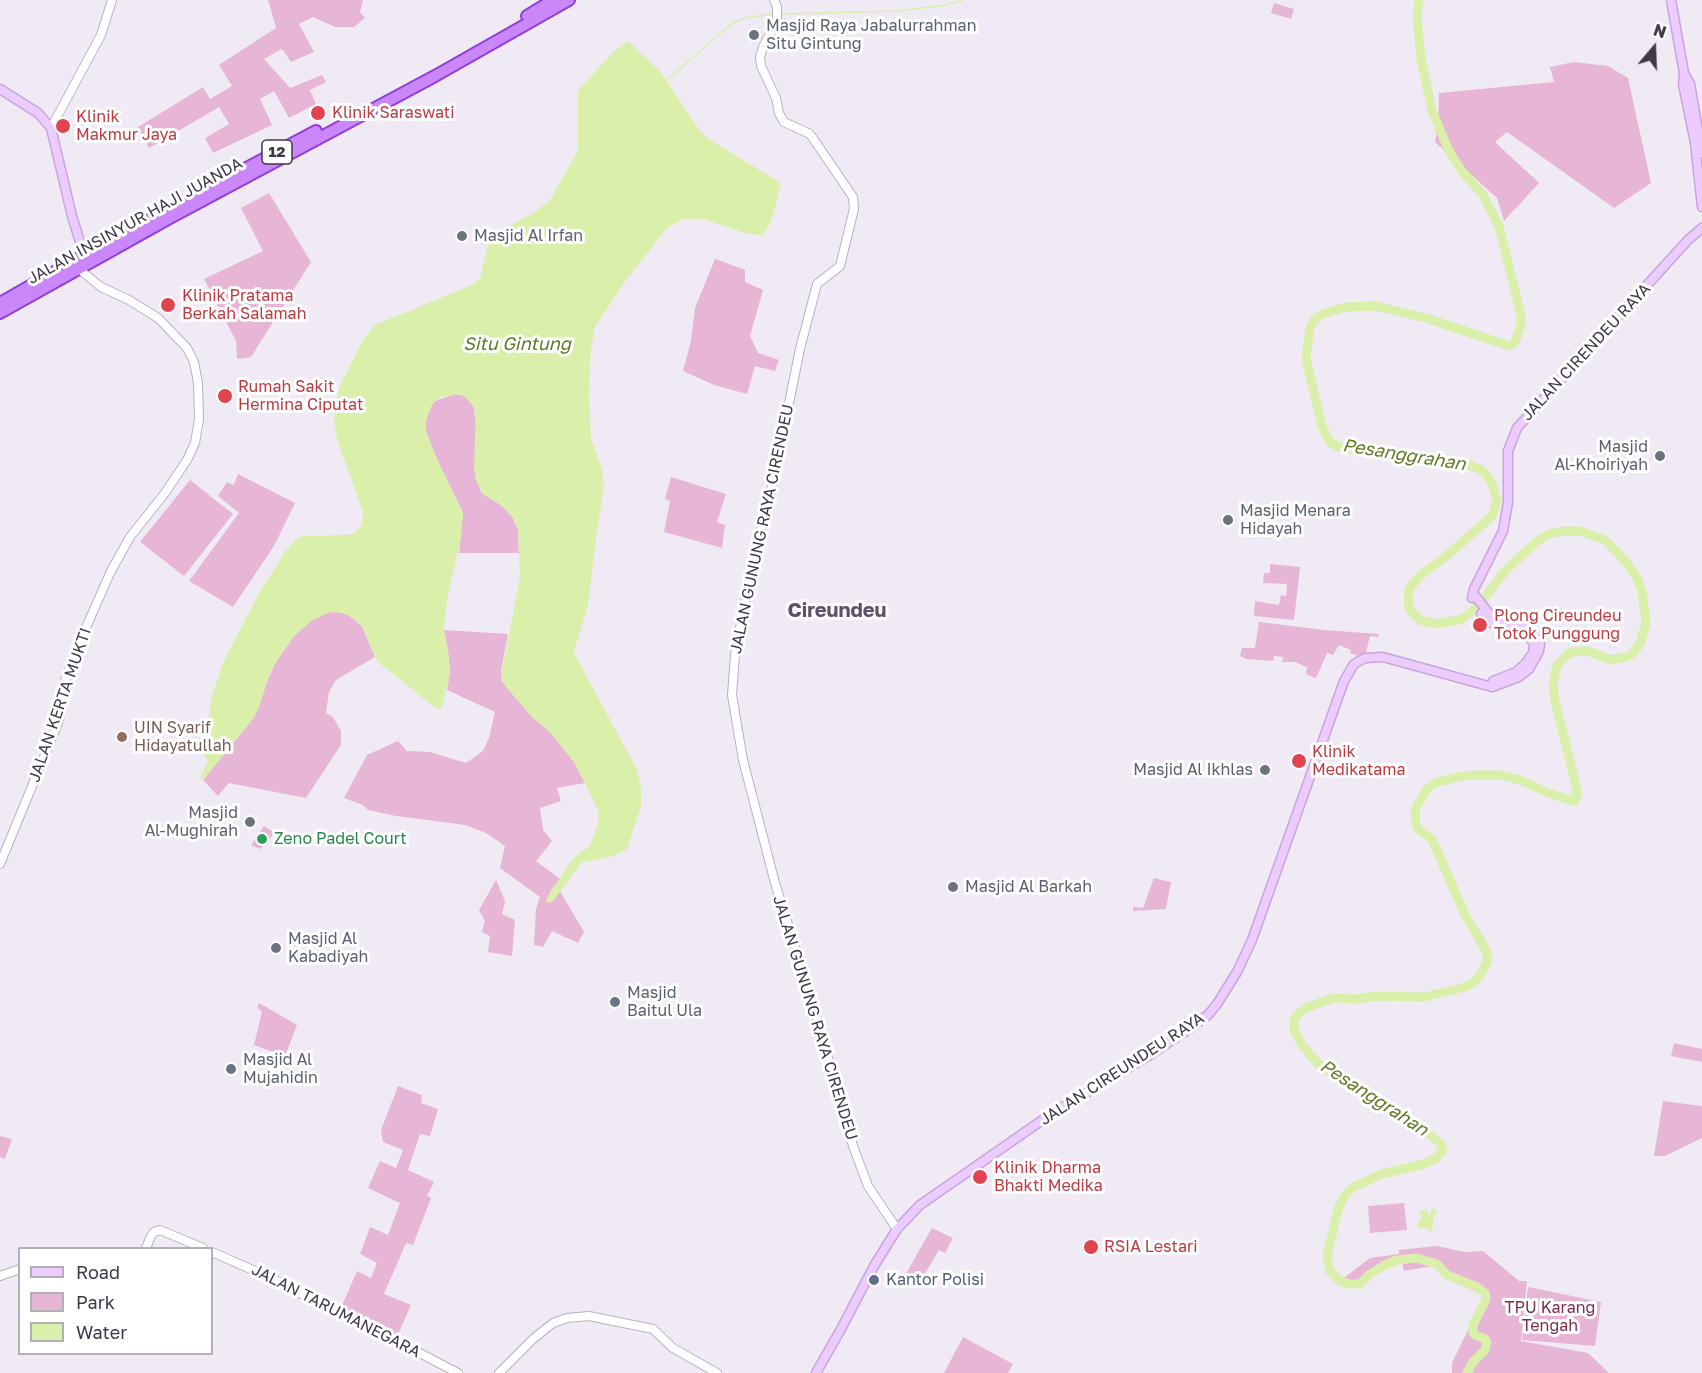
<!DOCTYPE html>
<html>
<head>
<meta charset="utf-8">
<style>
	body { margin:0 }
	#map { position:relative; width:1702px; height:1373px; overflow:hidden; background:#f0eaf5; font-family:"Golos Text",sans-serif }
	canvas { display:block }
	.legend { position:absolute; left:18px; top:1247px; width:195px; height:108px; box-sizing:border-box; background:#fff; border:2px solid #b3afb6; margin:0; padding:8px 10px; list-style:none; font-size:18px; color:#403849 }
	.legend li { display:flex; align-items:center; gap:12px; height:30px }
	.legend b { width:30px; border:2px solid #b3afb6 }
	.north { position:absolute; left:1624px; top:18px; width:60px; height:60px; -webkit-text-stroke:4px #fff; paint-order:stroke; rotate:19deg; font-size:16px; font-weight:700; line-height:24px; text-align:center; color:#403849 }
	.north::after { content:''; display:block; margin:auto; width:21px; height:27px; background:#403849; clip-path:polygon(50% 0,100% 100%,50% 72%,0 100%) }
</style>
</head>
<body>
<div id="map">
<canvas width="1702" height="1373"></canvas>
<ul class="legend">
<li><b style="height:8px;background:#ecccfd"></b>Road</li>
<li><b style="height:16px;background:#e7b5d6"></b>Park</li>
<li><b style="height:16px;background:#daefa9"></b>Water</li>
</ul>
<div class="north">N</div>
</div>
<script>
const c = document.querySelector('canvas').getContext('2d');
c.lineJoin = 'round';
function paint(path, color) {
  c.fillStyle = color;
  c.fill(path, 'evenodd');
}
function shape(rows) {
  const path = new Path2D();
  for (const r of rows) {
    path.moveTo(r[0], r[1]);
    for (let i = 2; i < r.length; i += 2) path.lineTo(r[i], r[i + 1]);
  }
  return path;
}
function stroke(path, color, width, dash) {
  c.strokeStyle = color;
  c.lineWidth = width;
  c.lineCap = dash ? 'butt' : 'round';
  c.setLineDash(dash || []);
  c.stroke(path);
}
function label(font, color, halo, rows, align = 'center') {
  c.font = font + ' "Golos Text",sans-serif';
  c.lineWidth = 6;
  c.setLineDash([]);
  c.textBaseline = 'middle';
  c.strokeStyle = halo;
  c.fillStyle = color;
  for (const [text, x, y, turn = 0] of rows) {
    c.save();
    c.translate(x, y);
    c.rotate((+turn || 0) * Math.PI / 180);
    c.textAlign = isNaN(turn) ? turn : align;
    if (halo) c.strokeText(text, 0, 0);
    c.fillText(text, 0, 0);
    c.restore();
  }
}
const green = shape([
	[268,0,363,0,360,12,365,18,354,27,335,27,313,17,299,24,314,52,291,62,282,49,264,59,290,88,322,75,326,82,310,90,316,104,289,118,274,91,260,99,272,125,213,153,205,138,229,124,219,107,149,148,138,127,203,87,210,99,232,86,219,65,276,28],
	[1274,3,1294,9,1291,19,1271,13],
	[1574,62,1608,66,1628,78,1651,183,1614,208,1507,132,1495,142,1539,183,1504,221,1497,198,1435,142,1438,124,1439,93,1554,82,1550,67],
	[269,193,311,262,251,357,237,359,236,341,204,279,263,251,241,208],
	[715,259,745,270,745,282,763,290,750,336,758,353,779,360,775,371,755,366,747,394,714,385,683,371,691,341,695,308],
	[454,394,465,396,474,407,476,425,475,474,481,492,501,505,516,521,518,531,519,553,459,553,463,513,436,457,425,429,426,419,433,402],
	[238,474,295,503,274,546,233,607,189,581,239,513,218,496,227,482,234,485],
	[671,477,726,494,717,522,725,525,722,548,664,532,670,501,665,499],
	[190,480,233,514,184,576,140,542],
	[1270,564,1300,567,1294,620,1254,616,1255,601,1279,605,1281,595,1286,596,1287,584,1263,583,1264,573,1270,573],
	[337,611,350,616,362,626,375,657,336,680,329,692,326,713,333,717,341,731,341,745,306,798,229,783,218,796,203,780,247,726,276,662,294,636,311,621,323,614],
	[1259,622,1324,630,1378,634,1379,637,1370,636,1366,652,1358,656,1350,653,1351,650,1339,645,1333,655,1327,653,1317,676,1315,678,1306,674,1307,667,1295,662,1282,662,1283,657,1274,656,1273,661,1247,659,1240,656,1242,648,1255,648],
	[444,630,508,634,501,671,502,681,529,713,550,732,574,762,585,783,557,788,561,801,540,808,543,830,552,841,536,861,560,879,550,892,551,903,560,891,584,932,578,943,552,931,543,947,534,945,536,909,540,897,500,868,505,846,486,833,465,825,396,816,368,810,363,805,344,798,367,755,398,741,407,751,430,752,466,763,483,751,489,738,495,712,447,690,450,673,448,650],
	[264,826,275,833,260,849,251,845],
	[1154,878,1171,882,1166,909,1133,911,1133,907,1143,908],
	[496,880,505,901,502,914,515,920,512,956,488,952,490,936,482,932,485,921,479,910],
	[259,1003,297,1025,285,1056,254,1045,262,1012,257,1007],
	[1674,1043,1702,1049,1702,1062,1671,1056],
	[398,1086,422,1095,421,1103,438,1109,430,1136,420,1134,408,1170,434,1182,427,1196,431,1198,413,1245,406,1243,384,1294,411,1305,397,1337,340,1310,357,1271,371,1278,377,1263,360,1254,370,1227,388,1235,400,1203,368,1188,380,1161,396,1168,403,1150,383,1142,381,1130],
	[1663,1101,1702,1106,1702,1138,1665,1156,1654,1156],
	[0,1136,12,1139,5,1159,0,1157],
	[1404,1203,1407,1230,1370,1233,1368,1206],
	[932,1228,953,1238,945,1253,939,1250,918,1285,904,1277],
	[1436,1246,1465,1252,1483,1251,1519,1281,1527,1281,1521,1341,1588,1353,1609,1373,1452,1373,1452,1363,1484,1297,1432,1266,1404,1271,1401,1259,1370,1274,1360,1284,1349,1284,1340,1281,1370,1258,1399,1254,1399,1250],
	[1528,1287,1601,1302,1595,1346,1522,1340],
	[963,1337,1013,1364,1008,1373,944,1373]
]);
const water = shape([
	[628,41,660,71,700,131,709,139,779,182,781,185,771,221,763,235,748,234,703,219,683,219,667,228,626,280,595,327,591,348,589,394,591,438,602,470,604,488,596,537,588,606,574,650,575,655,637,770,641,788,641,806,627,849,610,857,582,862,553,901,548,903,546,901,550,892,570,863,577,855,589,847,597,827,599,816,596,806,574,762,550,732,533,718,506,687,501,676,520,577,518,531,512,516,501,505,484,495,476,481,474,468,476,414,472,404,464,396,454,394,436,399,431,407,425,424,427,434,436,457,463,513,461,538,448,594,445,618,444,630,448,650,450,673,442,707,438,709,433,706,377,661,362,626,357,621,344,613,330,612,311,621,294,636,282,652,270,673,259,707,253,719,203,780,200,779,201,776,208,761,202,751,202,747,207,729,212,696,223,663,258,595,285,552,297,538,303,536,347,535,356,532,362,525,363,512,337,439,334,420,339,388,363,340,375,325,474,284,480,278,488,246,491,240,504,229,533,213,550,200,578,151,578,91,614,51],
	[1434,1208,1437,1212,1433,1217,1433,1226,1431,1232,1427,1228,1419,1229,1417,1224,1421,1218,1420,1211,1426,1209,1431,1216,1431,1210]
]);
const stream = shape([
	[781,14,897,11,945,5,963,0],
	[666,81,730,25,744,18,773,14]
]);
const river = shape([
	[1419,0,1417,15,1421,59,1432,110,1449,151,1461,170,1483,195,1499,226,1521,315,1521,324,1515,342,1509,346,1429,319,1376,306,1346,307,1322,314,1314,320,1310,328,1306,358,1322,427,1330,442,1339,447,1453,460,1478,468,1486,474,1491,481,1497,500,1492,516,1443,559,1424,572,1411,586,1408,593,1409,609,1420,620,1437,624,1462,619,1476,608,1506,570,1536,542,1549,534,1564,531,1580,531,1605,540,1627,563,1637,578,1642,592,1646,623,1640,644,1632,654,1626,657,1611,660,1588,651,1578,651,1569,653,1557,665,1553,683,1555,701,1576,786,1577,797,1574,801,1548,793,1520,780,1500,775,1480,775,1462,776,1435,783,1427,789,1418,804,1415,811,1416,824,1419,830,1432,839,1465,915,1486,950,1488,959,1481,974,1474,982,1465,987,1424,997,1374,996,1358,999,1334,998,1308,1007,1299,1013,1294,1019,1294,1030,1302,1045,1320,1066,1433,1137,1440,1143,1443,1149,1436,1158,1424,1164,1381,1174,1352,1188,1343,1198,1338,1210,1327,1256,1330,1271,1340,1281,1349,1284,1360,1284,1370,1274,1383,1266,1397,1260,1417,1258,1437,1264,1447,1275,1477,1287,1485,1293,1486,1299,1473,1325,1473,1332,1475,1335,1485,1339,1487,1342,1485,1350,1473,1362,1467,1373]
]);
const tertiary = shape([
	[774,0,777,7,777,21,763,47,760,57,761,66,776,98,779,113,784,122,810,134,853,197,854,209,840,266,817,284,800,349,771,492,752,564,735,655,732,695,743,760,775,883,812,1001,853,1146,868,1186,897,1229],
	[51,128,101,35,112,0],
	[0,864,58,723,62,708,60,694,80,641,111,571,130,537,165,493,187,460,195,443,199,419,198,383,194,362,187,348,158,318,129,300,101,287,79,269],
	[146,1248,151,1236,154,1232,160,1230,203,1248],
	[212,1252,280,1282,301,1294,385,1335,458,1373],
	[0,1276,20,1269],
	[499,1373,533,1339,553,1323,567,1318,589,1316,653,1329,673,1348,717,1373]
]);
const secondary = shape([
	[1671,0,1684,73,1690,84,1702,153],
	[1684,73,1683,84,1695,143,1702,207],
	[0,89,38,113,51,128,72,216,84,255],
	[1472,598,1474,589,1503,531,1508,502,1508,451,1517,428,1688,240,1702,228],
	[1481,614,1491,623,1529,635,1534,645,1533,653,1525,664,1516,672,1493,681],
	[816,1373,841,1329,874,1266,897,1229,920,1205,1054,1112,1150,1055,1189,1029,1208,1015,1217,1004,1237,972,1252,940,1344,681,1354,664,1365,658,1383,657,1492,687,1519,677,1529,669,1539,651,1540,644,1536,634,1527,628,1491,616,1473,593]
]);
const trunk = shape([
	[527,16,553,0],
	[0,303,84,255,316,131],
	[0,313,170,218,435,76,569,0]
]);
const markers = [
	[754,35,6,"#6b7280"],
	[318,113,8,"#e0444e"],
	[63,126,8,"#e0444e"],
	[462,236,6,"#6b7280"],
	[168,305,8,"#e0444e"],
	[225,396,8,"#e0444e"],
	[1660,456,6,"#6b7280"],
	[1228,520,6,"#6b7280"],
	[1480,625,8,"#e0444e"],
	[122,737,6,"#8d6e63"],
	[1299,761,8,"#e0444e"],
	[1265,770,6,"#6b7280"],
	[250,822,6,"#6b7280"],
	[262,839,6,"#2e9e5b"],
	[953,887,6,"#6b7280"],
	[276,948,6,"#6b7280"],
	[615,1002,6,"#6b7280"],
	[231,1069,6,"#6b7280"],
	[980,1177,8,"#e0444e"],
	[1091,1247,8,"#e0444e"],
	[874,1280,6,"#5c6f8a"]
];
const shields = [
	[277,152,30]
];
const shieldNames = [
	["12",277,152]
];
const worshipNames = [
	["Masjid Raya Jabalurrahman",766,26],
	["Situ Gintung",766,44],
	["Masjid Al Irfan",474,236],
	["Masjid",1648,447,"right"],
	["Al-Khoiriyah",1648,465,"right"],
	["Masjid Menara",1240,511],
	["Hidayah",1240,529],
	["Masjid Al Ikhlas",1253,770,"right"],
	["Masjid",238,813,"right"],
	["Al-Mughirah",238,831,"right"],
	["Masjid Al Barkah",965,887],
	["Masjid Al",288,939],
	["Kabadiyah",288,957],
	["Masjid",627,993],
	["Baitul Ula",627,1011],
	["Masjid Al",243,1060],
	["Mujahidin",243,1078]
];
const healthNames = [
	["Klinik Saraswati",332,113],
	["Klinik",76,117],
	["Makmur Jaya",76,135],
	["Klinik Pratama",182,296],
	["Berkah Salamah",182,314],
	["Rumah Sakit",238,387],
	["Hermina Ciputat",238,405],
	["Plong Cireundeu",1494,616],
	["Totok Punggung",1494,634],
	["Klinik",1312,752],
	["Medikatama",1312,770],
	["Klinik Dharma",994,1168],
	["Bhakti Medika",994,1186],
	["RSIA Lestari",1104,1247]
];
const streetNames = [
	["JALAN INSINYUR HAJI JUANDA",135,221,-29],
	["JALAN CIRENDEU RAYA",1586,352,-47],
	["JALAN GUNUNG RAYA CIRENDEU",762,529,-78],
	["JALAN KERTA MUKTI",60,705,-71],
	["JALAN GUNUNG RAYA CIRENDEU",815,1018,73],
	["JALAN CIREUNDEU RAYA",1122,1069,-33],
	["JALAN TARUMANEGARA",336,1311,27]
];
const educationNames = [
	["UIN Syarif",134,728],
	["Hidayatullah",134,746]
];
const leisureNames = [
	["Zeno Padel Court",274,839]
];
const serviceNames = [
	["Kantor Polisi",886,1280]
];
const parkNames = [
	["TPU Karang",1550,1308],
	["Tengah",1550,1326]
];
const waterNames = [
	["Situ Gintung",517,344],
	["Pesanggrahan",1404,455,9],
	["Pesanggrahan",1374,1098,33]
];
const quarterNames = [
	["Cireundeu",837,611]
];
paint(green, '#e7b5d6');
paint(water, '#daefa9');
stroke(stream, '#daefa9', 1.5);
stroke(river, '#daefa9', 9);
stroke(tertiary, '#bab0c3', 10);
stroke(secondary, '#c9a4df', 11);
stroke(trunk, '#9040d9', 14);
stroke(tertiary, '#fff', 8);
stroke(secondary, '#ecccfd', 8);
stroke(trunk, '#ca87fa', 10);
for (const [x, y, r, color] of markers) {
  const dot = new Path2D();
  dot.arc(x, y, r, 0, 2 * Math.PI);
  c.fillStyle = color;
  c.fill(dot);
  stroke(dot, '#fff', 2);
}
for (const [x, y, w] of shields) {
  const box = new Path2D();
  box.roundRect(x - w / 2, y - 12, w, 24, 4.5);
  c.fillStyle = '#fff';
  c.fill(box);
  stroke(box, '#403849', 1.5);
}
label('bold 15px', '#403849', null, shieldNames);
label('16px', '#5b616d', '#fff', worshipNames, 'left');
label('16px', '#be3a42', '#fff', healthNames, 'left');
label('16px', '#403849', '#fff', streetNames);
label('16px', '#785e54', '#fff', educationNames, 'left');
label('16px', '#27864d', '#fff', leisureNames, 'left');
label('16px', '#4e5e75', '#fff', serviceNames, 'left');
label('16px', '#792d52', '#fff', parkNames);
label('italic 18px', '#607a28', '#fff', waterNames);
label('bold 20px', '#5d506b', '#fff', quarterNames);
</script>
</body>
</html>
